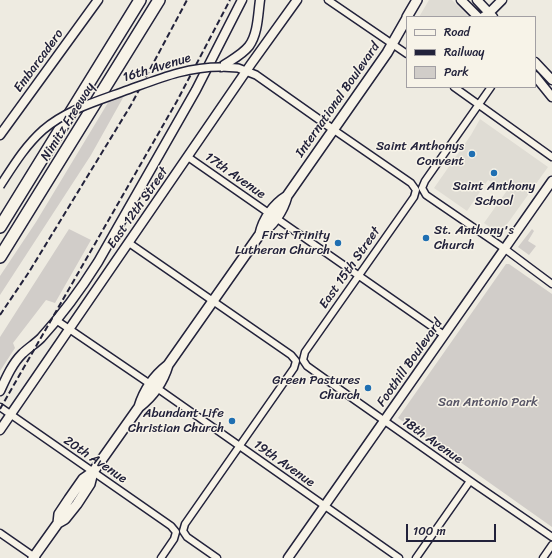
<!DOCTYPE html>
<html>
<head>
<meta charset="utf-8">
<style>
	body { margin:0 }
	#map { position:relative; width:552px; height:558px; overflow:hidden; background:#eeebe1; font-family:Sriracha,sans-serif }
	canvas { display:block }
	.legend { position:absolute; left:406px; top:16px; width:130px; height:72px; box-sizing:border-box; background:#f7f3e8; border:1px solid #a29fa3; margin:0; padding:5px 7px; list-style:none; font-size:12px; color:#22223b }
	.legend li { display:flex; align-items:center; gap:8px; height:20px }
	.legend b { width:20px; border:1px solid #a29fa3 }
	.scale { position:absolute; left:406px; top:524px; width:90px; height:18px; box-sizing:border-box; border:2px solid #22223b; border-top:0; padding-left:5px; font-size:12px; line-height:14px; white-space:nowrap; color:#22223b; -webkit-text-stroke:3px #f7f3e8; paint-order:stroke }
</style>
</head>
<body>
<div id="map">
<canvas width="552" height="558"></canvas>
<ul class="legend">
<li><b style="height:5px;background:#f7f3e8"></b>Road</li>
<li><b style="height:5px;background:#22223b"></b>Railway</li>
<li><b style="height:11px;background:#d1cdc9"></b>Park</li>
</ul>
<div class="scale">100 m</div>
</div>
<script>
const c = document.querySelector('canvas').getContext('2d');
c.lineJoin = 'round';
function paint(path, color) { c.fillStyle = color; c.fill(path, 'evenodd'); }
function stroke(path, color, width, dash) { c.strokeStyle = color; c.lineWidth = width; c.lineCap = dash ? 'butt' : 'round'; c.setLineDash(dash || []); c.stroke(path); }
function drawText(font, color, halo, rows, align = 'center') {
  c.font = font + ' Sriracha,sans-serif'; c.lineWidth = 3; c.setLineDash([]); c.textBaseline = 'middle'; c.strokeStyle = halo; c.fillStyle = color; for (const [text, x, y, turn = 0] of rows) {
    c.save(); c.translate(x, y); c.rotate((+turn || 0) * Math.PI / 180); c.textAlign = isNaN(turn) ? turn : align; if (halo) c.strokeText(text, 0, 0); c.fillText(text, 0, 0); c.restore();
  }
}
const built = new Path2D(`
	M429 0H452L469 17H419Z
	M480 119 548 167 500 234 484 223 506 192 488 180 467 211 434 188 471 135Z`);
const green = new Path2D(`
	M124 96 91 155 0 295V276L36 222 109 101Z
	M69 229 91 240 55 303 46 300 13 343 15 348 0 371V337Z
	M532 229 534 231 528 241 536 246 529 255 518 247Z
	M506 264H509L552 294V527L398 418Z`);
const minor = new Path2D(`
	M328 0 407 54
	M454 87 552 157
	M491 87 425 181 422 188 426 195 505 249 552 284
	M334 130 411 183 416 190 414 197 305 352 303 360 307 366 342 391 476 485 552 537
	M188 157 270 214
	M276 218 444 335
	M129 243 291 355 296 361 294 368 185 524 183 531 187 537 217 558
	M56 320 150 384
	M157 388 399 558
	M0 407 171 526 176 532 174 539 161 558
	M0 533 36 558
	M416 558 470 481
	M543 558 552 545`);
const tertiary = new Path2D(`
	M221 67 238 68 256 75 334 130`);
const secondary = new Path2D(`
	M461 0 478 17
	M477 0 493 17
	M483 17 489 13 502 0
	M535 62 552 80
	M221 67C231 60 242 55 249 46 258 34 258 14 260 0
	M535 76 552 97
	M0 135 98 0
	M0 391C6 378 12 364 22 354 28 348 35 344 41 338 62 315 81 289 98 262L196 90 242 0
	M0 430 251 64 297 0
	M288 558 552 181`);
const primary = new Path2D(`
	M407 17 417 0
	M260 234C263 219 274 204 287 196
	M139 407C144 390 154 376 168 365L260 234C273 226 283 211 287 196L387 53 407 18
	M58 523 59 514 69 499 83 479 93 472 139 407C153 396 163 382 168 365
	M33 558 58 523 65 519 77 504 90 484 93 472`);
const motorway = new Path2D(`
	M0 227 140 0
	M0 257 159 0`);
const rail = new Path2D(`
	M0 315 29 272 131 105 187 0
	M0 409 177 101 230 0`);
const tertiaryBridge = new Path2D(`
	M0 186C13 166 25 146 43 130 65 111 94 102 122 92 156 80 184 67 221 67`);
const markers = [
	[472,154,4,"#1f6fb2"],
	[494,173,4,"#1f6fb2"],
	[426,238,4,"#1f6fb2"],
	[338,243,4,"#1f6fb2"],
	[368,388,4,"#1f6fb2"],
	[232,421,4,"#1f6fb2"]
];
const streetNames = [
	["Embarcadero",39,61,-54],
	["16th Avenue",157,68,-17],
	["International Boulevard",338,100,-55],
	["Nimitz Freeway",68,122,-58],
	["17th Avenue",235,176,35],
	["East 12th Street",138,208,-55],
	["East 15th Street",350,268,-55],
	["Foothill Boulevard",410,363,-55],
	["18th Avenue",432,441,35],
	["20th Avenue",95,460,34],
	["19th Avenue",284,464,35]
];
const poiNames = [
	["Saint Anthonys",464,147],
	["Convent",464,162],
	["Saint Anthony",494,187,"center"],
	["School",494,202,"center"],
	["St. Anthony's",434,231,"left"],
	["Church",434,246,"left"],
	["First Trinity",330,236],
	["Lutheran Church",330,251],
	["Green Pastures",360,381],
	["Church",360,396],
	["Abundant Life",224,414],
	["Christian Church",224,429]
];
const parkNames = [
	["San Antonio Park",488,403]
];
paint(built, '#dfdcd4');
paint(green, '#d1cdc9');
stroke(minor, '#22223b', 9);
stroke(tertiary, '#22223b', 10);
stroke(secondary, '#22223b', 11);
stroke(primary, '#22223b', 12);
stroke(motorway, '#22223b', 14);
stroke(minor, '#f7f3e8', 6);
stroke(tertiary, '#f7f3e8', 7);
stroke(secondary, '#f7f3e8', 8);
stroke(primary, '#f7f3e8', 9);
stroke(motorway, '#f7f3e8', 11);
stroke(rail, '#22223b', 2, [6, 3]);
stroke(tertiaryBridge, '#22223b', 10, []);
stroke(tertiaryBridge, '#f7f3e8', 7);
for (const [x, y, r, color] of markers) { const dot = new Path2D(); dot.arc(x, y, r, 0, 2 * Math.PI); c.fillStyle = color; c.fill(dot); stroke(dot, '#f7f3e8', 1.5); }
drawText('13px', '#22223b', '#f7f3e8', streetNames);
drawText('13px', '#22223b', '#f7f3e8', poiNames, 'right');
drawText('13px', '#575566', '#f7f3e8', parkNames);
</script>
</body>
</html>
